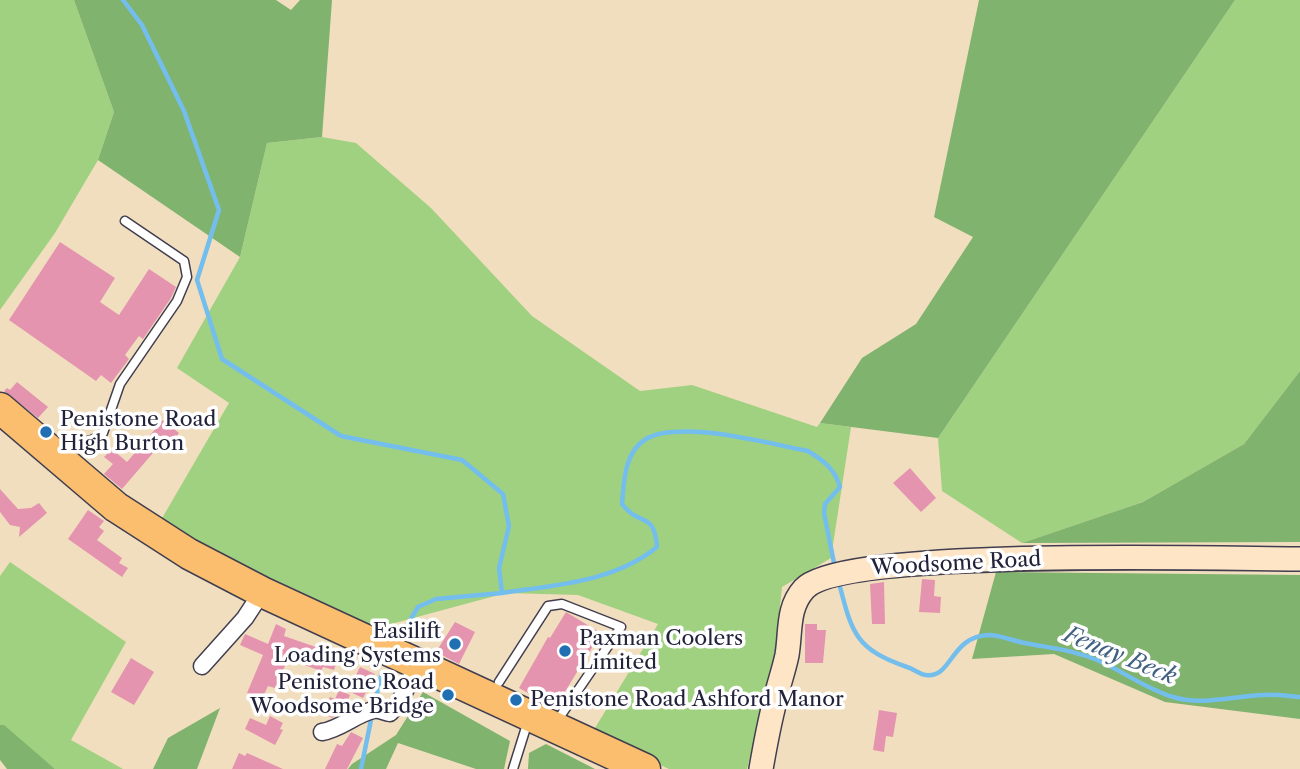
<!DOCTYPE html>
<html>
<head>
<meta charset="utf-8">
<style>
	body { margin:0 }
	canvas { display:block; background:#f1debf }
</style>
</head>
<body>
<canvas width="1300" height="769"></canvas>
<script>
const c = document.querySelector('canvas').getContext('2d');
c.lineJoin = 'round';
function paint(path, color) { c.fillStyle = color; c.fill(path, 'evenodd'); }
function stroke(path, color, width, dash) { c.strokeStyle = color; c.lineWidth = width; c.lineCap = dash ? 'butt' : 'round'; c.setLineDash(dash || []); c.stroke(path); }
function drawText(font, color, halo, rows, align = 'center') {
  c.font = font + ' "Libre Caslon Text",serif'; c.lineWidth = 7; c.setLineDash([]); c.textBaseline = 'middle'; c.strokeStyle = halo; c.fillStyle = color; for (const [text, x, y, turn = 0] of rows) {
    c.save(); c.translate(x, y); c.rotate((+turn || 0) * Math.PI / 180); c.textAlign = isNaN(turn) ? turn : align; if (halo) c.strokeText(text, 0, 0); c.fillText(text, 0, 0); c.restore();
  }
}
const green = new Path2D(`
	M0 0H74L114 112 98 160 55 233 0 310Z
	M1235 0H1300V371L1244 444 1143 502 1022 543 942 491 938 438Z
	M322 137 356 143 431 208 532 316 640 391 692 385 817 427 820 423 851 427 831 558 782 587 775 653 747 769H669L592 733 658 624 578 595 506 593 369 630 194 543 161 520 229 403 177 368 240 257 267 143Z
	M10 562 126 642 71 740 123 769H55L0 725V576Z`);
const forest = new Path2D(`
	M74 0H276L291 10 300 0H332L322 137 267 143 240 257 98 160 114 112Z
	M979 0H1235L938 438 820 423 862 358 916 324 973 237 934 217Z
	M1300 371V542L1022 543 1143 502 1244 444Z
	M996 572 1300 575V719L1165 702 1054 654 972 659Z
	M423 692 510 741 504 769H476L398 743 386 769H348L352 764 396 735Z
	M220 708 197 769H153L168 738Z
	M0 725H4L55 769H7L0 760Z
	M546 744 595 769H528L529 753Z`);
const stream = new Path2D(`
	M123 0 142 25 184 111 219 210 197 280 222 359 341 436 462 460 503 494 509 526 499 568 502 593C556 585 614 582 657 547 654 510 640 528 622 504 624 482 624 452 646 439 680 419 770 444 808 451 824 461 835 469 840 487L825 504 824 513 835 568
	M839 583C852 633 855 649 907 667 914 669 920 675 926 675 952 679 950 636 989 635 1000 635 1013 641 1025 643 1050 648 1073 650 1097 660 1123 671 1146 689 1173 697 1201 706 1234 696 1263 695 1275 694 1288 696 1300 697
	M397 642 418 607 436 599 502 593
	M374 707 382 672
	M361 769 372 715`);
const building = new Path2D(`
	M60 242 115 278 100 302 119 315 149 269 176 287 171 298 143 339 139 336 125 355 129 359 111 383 101 375 96 381 9 320Z
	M17 382 48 407 38 418 4 391 7 388 10 390Z
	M163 420 179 433 171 444 165 439 122 489 104 474 113 464 104 457 112 449 127 462Z
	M910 468 936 498 921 512 893 483Z
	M0 489 18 509 31 508 39 503 47 513 19 537 20 527 10 525 0 512Z
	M88 510 104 521 99 527 104 531 97 540 122 558 119 563 128 568 122 577 68 539Z
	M922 579 935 580 934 596 941 597 940 613 919 612Z
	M884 582 885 624H872L870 584Z
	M566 612 601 633 555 708 519 688 548 637 550 638Z
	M455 622 475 632 459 664 436 652Z
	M276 624 286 629 284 636 339 655 334 670 323 667 321 671 288 659 275 688 268 686 262 699 247 693 263 655 240 645 245 634 268 644Z
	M805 624H817V630H826L823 663H805Z
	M131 658 154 672 134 705 111 692Z
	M360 667 375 674 363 698 348 691Z
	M339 690 350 695 342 713 332 718 323 713 330 697 335 699Z
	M879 710 897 713 893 737 886 736 884 752 873 750Z
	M270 716 283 723 280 729 283 730 275 745 245 729 250 718 266 725Z
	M351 732 363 738 347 769H325L337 744 342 746Z
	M239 753 245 756 247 753 283 769H232Z`);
const lane = new Path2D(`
	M59 449C72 439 90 446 103 433L120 384 177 301 187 277 184 261 125 221
	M499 682 548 606 562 604 621 627 557 721
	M513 769 528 721`);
const street = new Path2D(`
	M202 666 245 618 262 592
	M322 732C341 729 357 713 374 710 379 709 384 712 390 713L399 703 418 664`);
const secondary = new Path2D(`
	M761 769C765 746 769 724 775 701 778 686 784 670 787 655 791 631 787 608 804 589 841 547 1226 559 1300 559`);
const highway = new Path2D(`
	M0 408 116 507 189 554 262 592 645 769`);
const markers = [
	[46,432,7,"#1f6fb2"],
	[455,644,7,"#1f6fb2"],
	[565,651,7,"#1f6fb2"],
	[448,695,7,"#1f6fb2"],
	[516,700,7,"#1f6fb2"]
];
const poiNames = [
	["Penistone Road",60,420],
	["High Burton",60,444],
	["Easilift",441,632,"right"],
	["Loading Systems",441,656,"right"],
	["Paxman Coolers",579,639],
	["Limited",579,663],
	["Penistone Road",434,683,"right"],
	["Woodsome Bridge",434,707,"right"],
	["Penistone Road Ashford Manor",530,700]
];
const streetNames = [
	["Woodsome Road",956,564,-3]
];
const waterNames = [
	["Fenay Beck",1120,656,22]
];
paint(green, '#a0d180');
paint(forest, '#80b36e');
stroke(stream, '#73beed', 4.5);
paint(building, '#e494ae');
stroke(lane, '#413e4f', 11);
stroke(street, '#413e4f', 19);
stroke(secondary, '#413e4f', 26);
stroke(highway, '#413e4f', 33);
stroke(lane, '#fff', 8);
stroke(street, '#fff', 16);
stroke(secondary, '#fde5c5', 23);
stroke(highway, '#fabe6e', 30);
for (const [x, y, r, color] of markers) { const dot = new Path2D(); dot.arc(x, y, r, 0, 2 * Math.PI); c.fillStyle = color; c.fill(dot); stroke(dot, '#fff', 2.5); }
drawText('21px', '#22223b', '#fff', poiNames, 'left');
drawText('21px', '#22223b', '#fff', streetNames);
drawText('italic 23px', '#426082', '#fff', waterNames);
</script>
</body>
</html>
